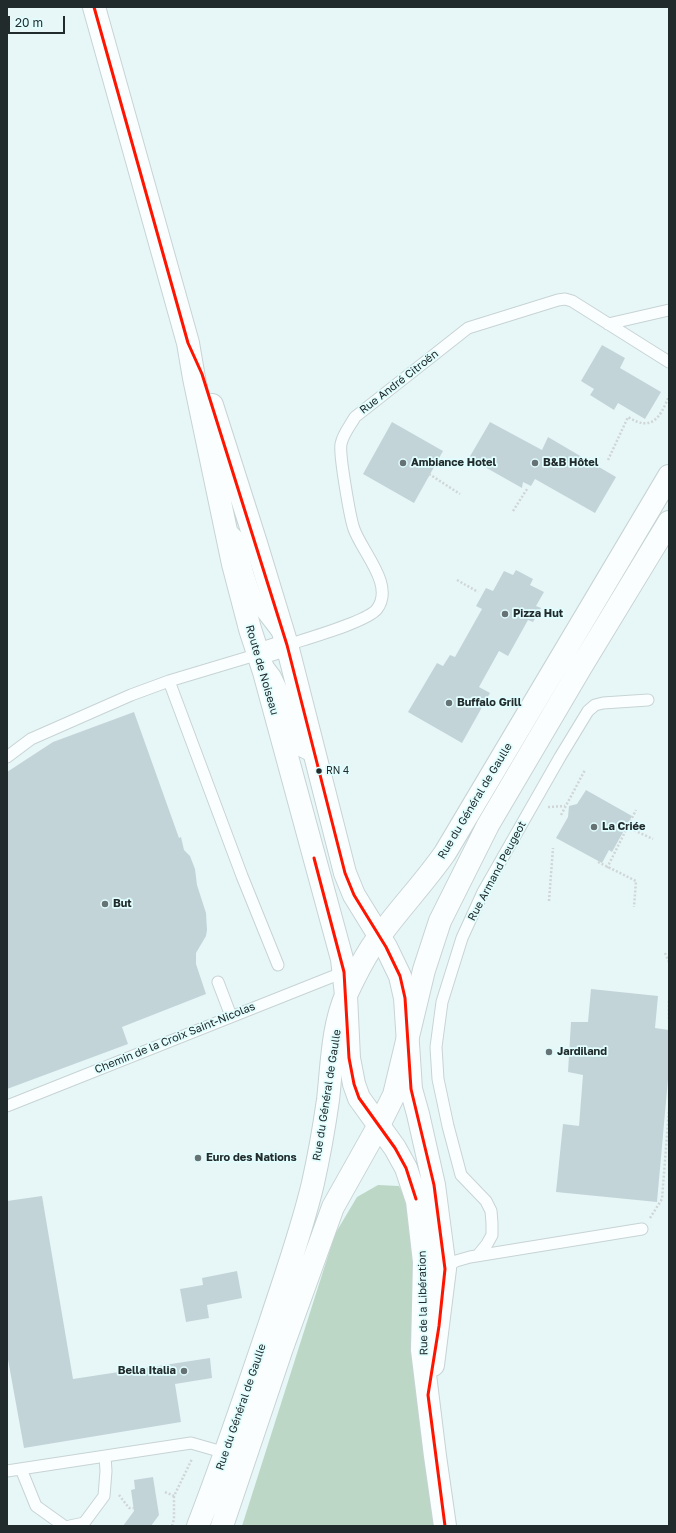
<!DOCTYPE html>
<html>
<head>
<meta charset="utf-8">
<style>
	body { margin:0 }
	#map { position:relative; width:676px; height:1533px; overflow:hidden; background:#e7f7f8; font-family:"Golos Text",sans-serif }
	canvas { display:block }
	.frame { position:absolute; inset:0; border:8px solid #212b2c; pointer-events:none }
	.scale { position:absolute; left:8px; top:16px; width:57px; height:18px; box-sizing:border-box; border:2px solid #212b2c; border-top:0; padding-left:5px; font-size:12px; line-height:14px; white-space:nowrap; color:#212b2c; -webkit-text-stroke:3px #e1fdfe; paint-order:stroke }
</style>
</head>
<body>
<div id="map">
<canvas width="676" height="1533"></canvas>
<div class="frame"></div>
<div class="scale">20 m</div>
</div>
<script>
const c = document.querySelector('canvas').getContext('2d');
c.lineJoin = 'round';
function paint(path, color) { c.fillStyle = color; c.fill(path, 'evenodd'); }
function stroke(path, color, width, dash) { c.strokeStyle = color; c.lineWidth = width; c.lineCap = dash ? 'butt' : 'round'; c.setLineDash(dash || []); c.stroke(path); }
function drawText(font, color, halo, rows, align = 'center') {
  c.font = font + ' "Golos Text",sans-serif'; c.lineWidth = 3.5; c.setLineDash([]); c.textBaseline = 'middle'; c.strokeStyle = halo; c.fillStyle = color; for (const [text, x, y, turn = 0] of rows) {
    c.save(); c.translate(x, y); c.rotate((+turn || 0) * Math.PI / 180); c.textAlign = isNaN(turn) ? turn : align; if (halo) c.strokeText(text, 0, 0); c.fillText(text, 0, 0); c.restore();
  }
}
const forest = new Path2D(`
	M378 1185 399 1186 411 1210 437 1526H242L335 1234 357 1197Z`);
const building = new Path2D(`
	M602 345 625 358 620 368 661 392 645 419 618 403 614 410 590 395 594 389 581 381Z
	M392 422 443 451 414 503 363 474Z
	M490 422 542 450 548 437 616 477 595 513 535 479 531 486 523 482 522 488 469 458Z
	M516 570 533 579 530 585 544 592 536 606 541 608 533 622 528 620 508 656 499 651 479 687 490 693 462 743 408 712 437 663 443 666 450 655 455 657 482 609 476 606 486 588 493 591 504 571 513 575Z
	M134 712 179 838 181 837 184 850 190 856 195 869 197 885 206 913 207 930 206 936 196 953V964L206 994 122 1027 128 1044 7 1089V772L53 742Z
	M586 790 632 816 612 852 609 850 602 863 556 838 568 817 569 806 577 804Z
	M591 989 658 996 655 1028 669 1030V1068L657 1202 556 1192 563 1124 579 1126 583 1075 568 1072 571 1022H588Z
	M42 1196 73 1379 210 1358 212 1378 175 1384 181 1422 24 1448 7 1354V1201Z
	M237 1271 242 1298 207 1305 209 1318 186 1322 180 1289 203 1285 202 1278Z
	M153 1477 159 1515 151 1526H123L134 1511 131 1490 135 1489 134 1480Z`);
const path = new Path2D(`
	M608 460 628 417C652 432 660 418 669 396
	M429 474 460 494
	M513 511 527 489
	M457 580 478 592
	M548 807 565 806
	M561 815 585 770
	M627 827 653 839
	M598 862 636 881 634 907
	M607 868 636 810
	M549 901 553 848
	M665 953 669 962
	M669 1001V1021
	M650 1218 662 1199 669 1109
	M165 1492 174 1496 192 1459
	M119 1495 129 1508H134
	M172 1526 174 1519V1496`);
const service = new Path2D(`
	M608 324 669 310
	M228 527 239 538 248 574 260 610 287 645C305 639 367 622 377 609 395 585 362 552 354 529 350 518 339 454 341 444 343 434 350 426 355 417L468 328 558 300 565 299 572 301 669 362
	M169 681 242 876 278 965
	M7 757 31 739 131 695 169 681 259 654 275 675 286 698 299 750 315 758
	M218 982 231 1016
	M7 1106 344 972
	M478 1255 487 1244 492 1235V1223L491 1211 486 1201 461 1175 448 1126 438 1079 436 1047 442 1002 462 938 483 892 560 757 588 711 595 705 603 703 648 700
	M443 1270 456 1261 470 1257 642 1229
	M21 1469 36 1506 64 1526
	M7 1471 191 1443 226 1453
	M70 1526 84 1523 104 1496 106 1471 105 1456`);
const minor = new Path2D(`
	M259 654 287 645`);
const secondary = new Path2D(`
	M94 7 188 343 194 378 233 564 250 629 264 672 342 959 346 995 349 1058 354 1084 359 1098 395 1148 406 1168 417 1201 424 1262 422 1350 435 1456 445 1526
	M212 405 256 543 287 645 345 873 354 895 386 947 400 976 405 998 411 1089 418 1114 434 1185 445 1269 433 1365`);
const primary = new Path2D(`
	M198 1526C224 1459 247 1391 270 1323 285 1277 302 1230 313 1183 319 1156 324 1128 328 1100 332 1065 332 1026 347 993 354 978 362 962 371 948 394 914 422 886 445 853L669 476
	M222 1526 282 1348 333 1207 379 1125 394 1095 424 970 440 921 488 825 581 667 669 522`);
const bus1 = new Path2D(`
	M94 7 188 343 202 374 287 645 345 873 354 895 386 947 400 976 405 998 411 1089 434 1185 445 1269 439 1326 428 1395 445 1526
	M314 858 344 972 349 1058 354 1084 359 1098 395 1148 406 1168 416 1199`);
const markers = [
	[403,463,4,"#667273"],
	[535,463,4,"#667273"],
	[505,614,4,"#667273"],
	[449,703,4,"#667273"],
	[319,771,3.5,"#212b2c"],
	[594,827,4,"#667273"],
	[105,904,4,"#667273"],
	[549,1052,4,"#667273"],
	[198,1158,4,"#667273"],
	[184,1371,4,"#667273"]
];
const busNames = [
	["RN 4",326,771]
];
const streetNames = [
	["Rue André Citroën",399,382,-38],
	["Route de Noiseau",262,670,74],
	["Rue du Général de Gaulle",475,801,-59],
	["Rue Armand Peugeot",497,871,-62],
	["Chemin de la Croix Saint-Nicolas",175,1038,-22],
	["Rue du Général de Gaulle",327,1095,-81],
	["Rue de la Libération",423,1303,-91],
	["Rue du Général de Gaulle",241,1407,-71]
];
const poiNames = [
	["Ambiance Hotel",411,463],
	["B&B Hôtel",543,463],
	["Pizza Hut",513,614],
	["Buffalo Grill",457,703],
	["La Criée",602,827],
	["But",113,904],
	["Jardiland",557,1052],
	["Euro des Nations",206,1158],
	["Bella Italia",176,1371,"right"]
];
paint(forest, '#bcd7c5');
paint(building, '#c3d4d9');
stroke(service, '#c7d3d4', 13);
stroke(minor, '#c7d3d4', 23);
stroke(secondary, '#c7d3d4', 24);
stroke(primary, '#c7d3d4', 24);
stroke(path, '#d0d5d6', 2.5, [2, 2]);
stroke(service, '#fbfefe', 11);
stroke(minor, '#fbfefe', 21);
stroke(secondary, '#fbfefe', 22);
stroke(primary, '#fbfefe', 22);
stroke(bus1, '#ff1400', 3);
for (const [x, y, r, color] of markers) { const dot = new Path2D(); dot.arc(x, y, r, 0, 2 * Math.PI); c.fillStyle = color; c.fill(dot); stroke(dot, '#e1fdfe', 1.5); }
drawText('10px', '#212b2c', '#e1fdfe', busNames, 'left');
drawText('11px', '#212b2c', '#e1fdfe', streetNames);
drawText('bold 11px', '#212b2c', '#e1fdfe', poiNames, 'left');
</script>
</body>
</html>
